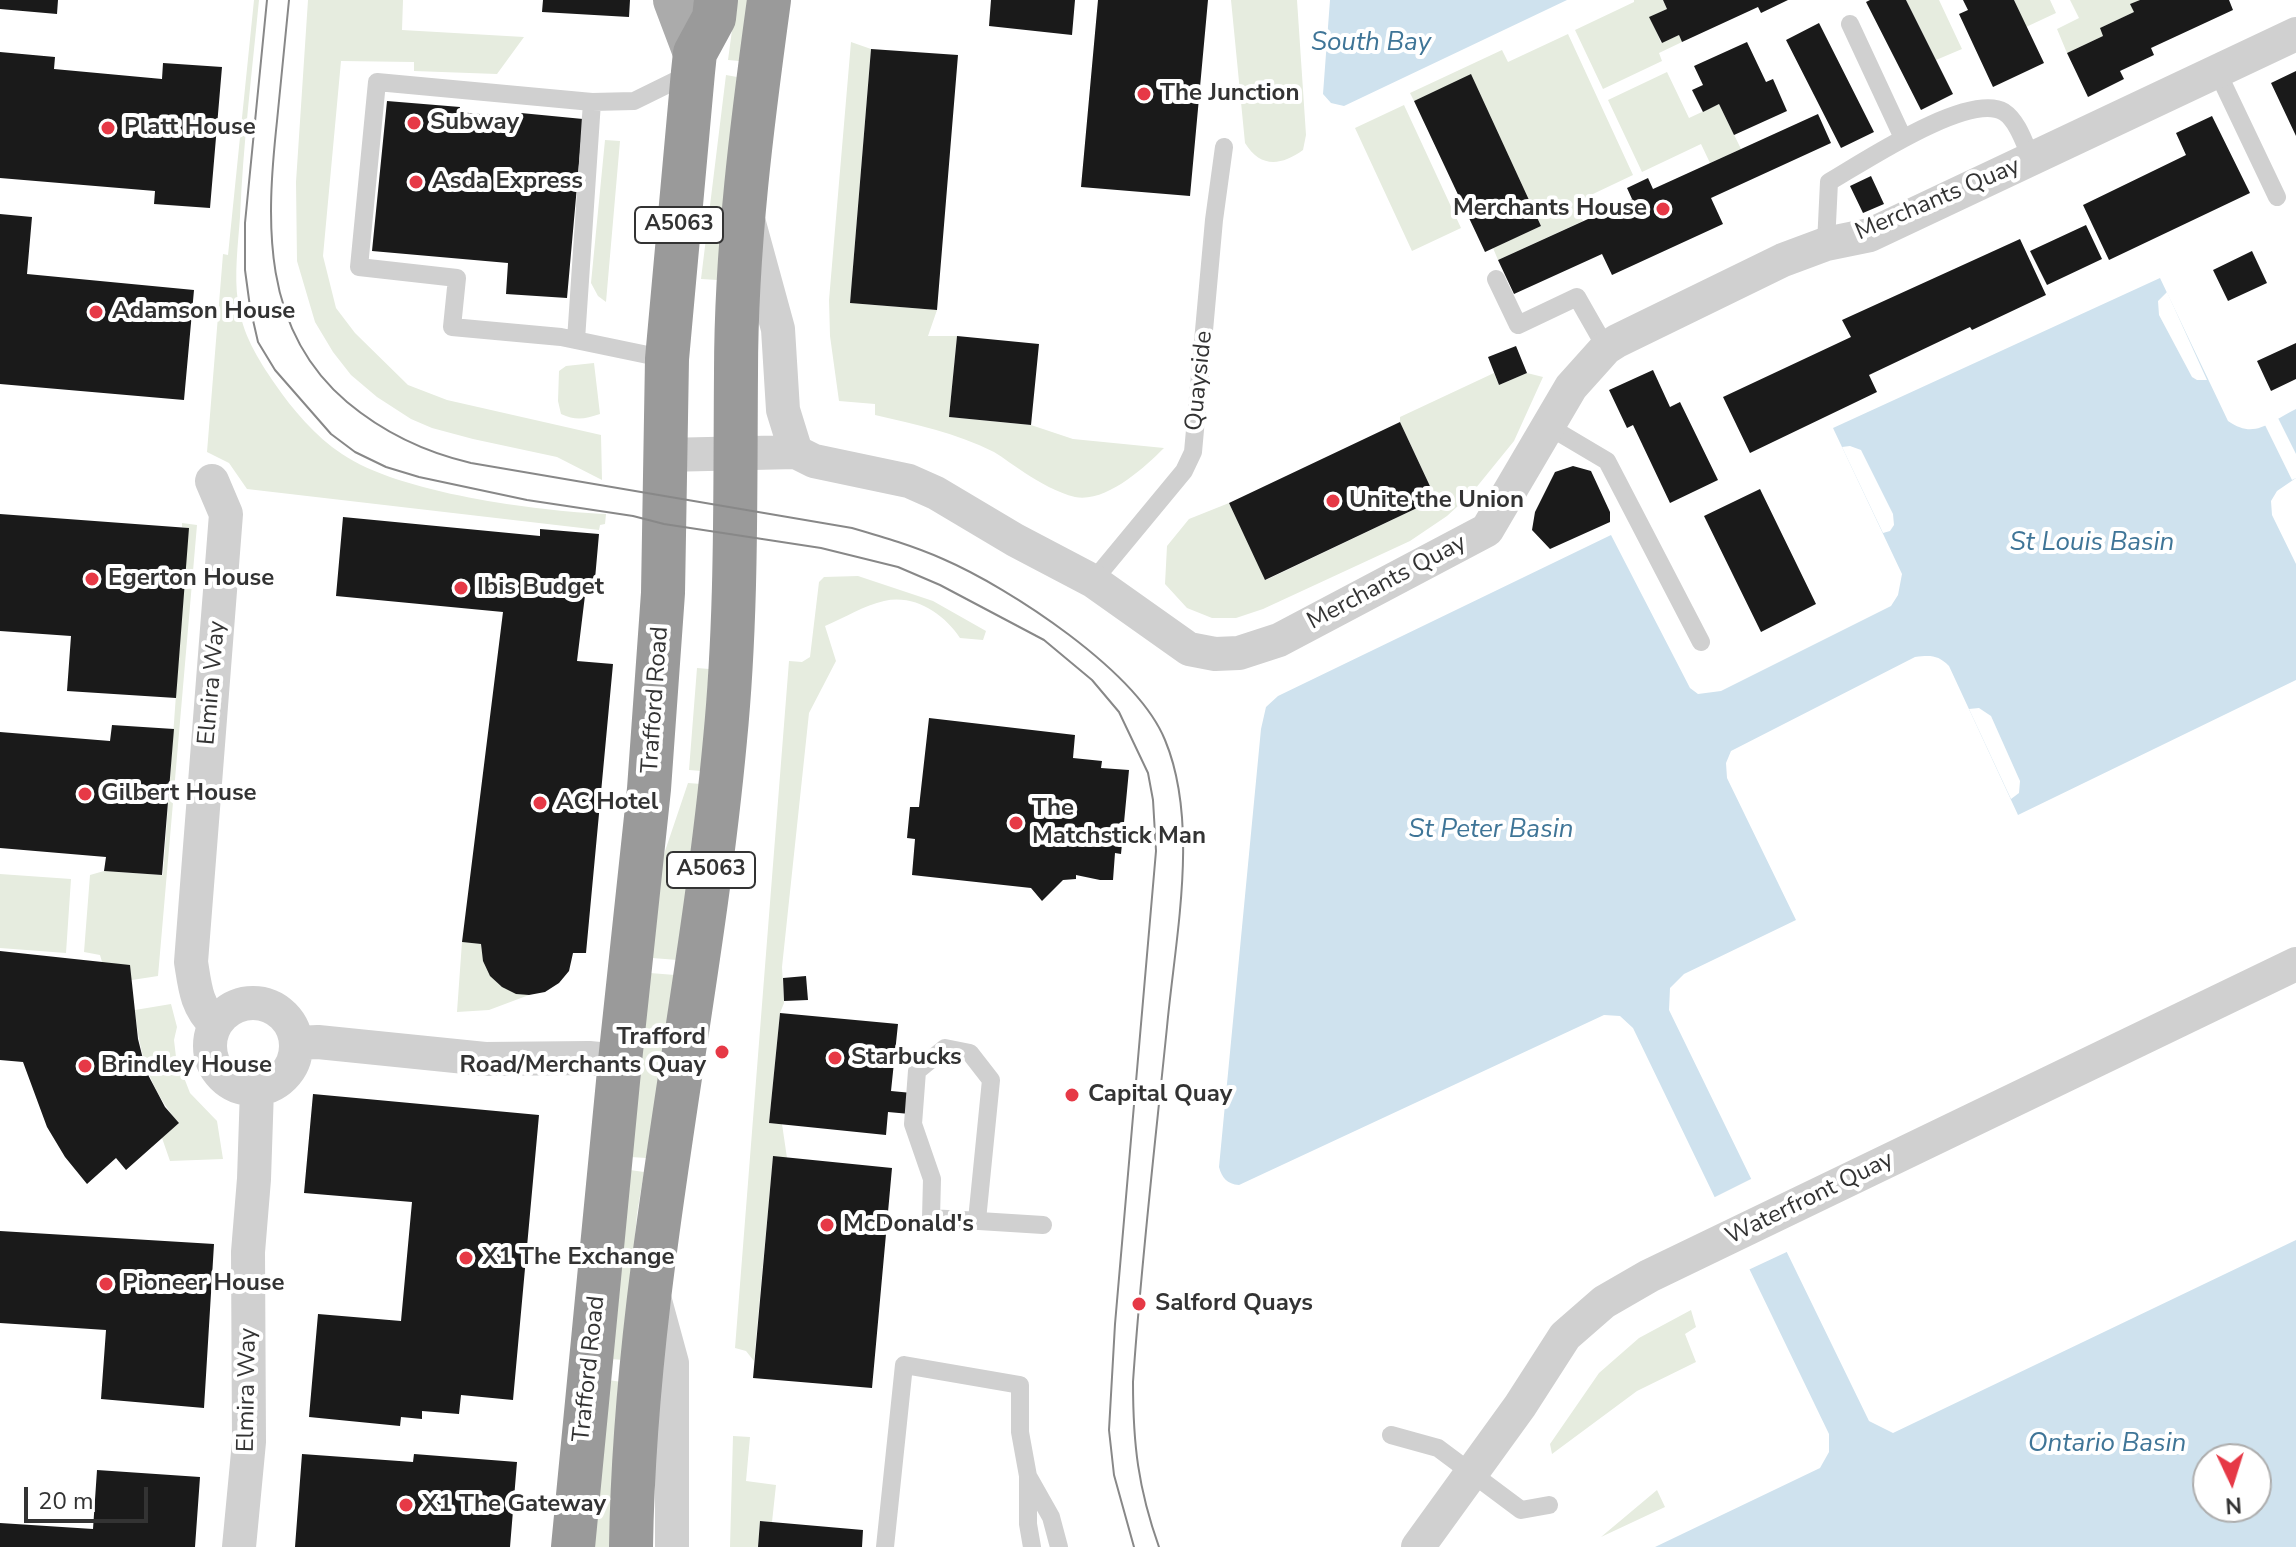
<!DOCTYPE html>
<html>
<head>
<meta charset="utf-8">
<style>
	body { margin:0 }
	#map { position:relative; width:2296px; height:1547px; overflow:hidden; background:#fff; font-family:"Nunito Sans",sans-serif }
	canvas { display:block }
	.north { position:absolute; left:2192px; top:1443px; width:80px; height:80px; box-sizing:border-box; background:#fff; border:2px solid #adadad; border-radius:50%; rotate:176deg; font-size:22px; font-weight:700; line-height:32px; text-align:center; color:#333 }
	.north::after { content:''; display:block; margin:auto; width:28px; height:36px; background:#e63946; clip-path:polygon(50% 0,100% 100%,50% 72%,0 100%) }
	.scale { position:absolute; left:24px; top:1487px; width:124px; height:36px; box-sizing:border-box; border:4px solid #333; border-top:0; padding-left:10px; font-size:24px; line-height:28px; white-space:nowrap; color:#333; -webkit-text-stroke:6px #fff; paint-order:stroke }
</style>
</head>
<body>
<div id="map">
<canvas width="2296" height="1547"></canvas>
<div class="north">N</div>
<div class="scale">20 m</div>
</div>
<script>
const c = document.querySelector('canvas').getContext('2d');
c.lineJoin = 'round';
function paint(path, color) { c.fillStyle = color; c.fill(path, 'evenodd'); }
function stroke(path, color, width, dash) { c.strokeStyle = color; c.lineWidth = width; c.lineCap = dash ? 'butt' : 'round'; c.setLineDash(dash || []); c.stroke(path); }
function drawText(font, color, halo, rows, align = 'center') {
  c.font = font + ' "Nunito Sans",sans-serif'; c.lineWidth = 8; c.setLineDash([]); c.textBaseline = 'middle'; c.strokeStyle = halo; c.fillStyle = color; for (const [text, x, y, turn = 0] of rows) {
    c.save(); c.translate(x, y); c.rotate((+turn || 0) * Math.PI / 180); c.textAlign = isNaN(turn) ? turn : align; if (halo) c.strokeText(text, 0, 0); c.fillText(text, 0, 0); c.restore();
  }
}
const green = new Path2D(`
	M254 0H259C252 72 243 145 240 217 238 245 234 275 238 302 242 334 258 359 275 384 293 410 315 436 342 454 399 493 536 511 606 514L605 524 600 525 599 530 247 489 229 463 207 452 223 254 228 255Z
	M308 0H403L402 30 524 37 497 74 414 71V62L341 61 323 256 336 308 355 333 408 385 447 400 601 435 602 480 557 457 473 439 432 428 411 419 377 397 351 375 333 352 315 322 297 261 296 182Z
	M736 0H750L739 61 728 60Z
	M1231 0H1297L1306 135 1303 150C1281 166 1260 168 1245 143Z
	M1634 0H1663L1667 9 1650 17 1661 43 1679 35 1682 42 1659 53 1662 61 1603 89 1575 30 1634 2Z
	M1906 0H1939L1962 49 1936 60Z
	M2014 0H2050L2056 13 2026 27Z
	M2070 0H2140L2131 4 2134 12 2100 28 2103 36 2067 53 2057 29 2079 18Z
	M1568 34 1633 175 1574 203 1583 221 1498 260 1493 248 1541 226 1471 75 1414 101 1410 93 1502 50 1508 62Z
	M851 42 871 49 850 303 937 310 928 336H957L949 417 1031 425 1073 439 1164 448C1144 468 1106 503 1075 497 1058 493 1039 482 1025 473 1014 466 1004 458 994 452 956 433 915 424 875 415V404L839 401 830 336 829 300Z
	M1667 72 1689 118 1719 104 1741 149 1710 163 1701 144 1642 172 1608 100Z
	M726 75 737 77 718 280 701 279Z
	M1404 105 1461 228 1412 251 1355 128Z
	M605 140 620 141 606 302 598 296 591 283Z
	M594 363 600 414C585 419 576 421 561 414L558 401 559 371 566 366Z
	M1494 373 1499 385 1527 373 1543 377 1514 441 1471 494 1447 516 1410 541 1263 609 1236 618H1212L1187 608 1165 584 1167 546 1189 519 1229 503 1266 580 1436 499 1400 422V417Z
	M182 523 197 525 158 976 132 980 102 962 100 955 84 952 90 875 104 871 163 875 188 528 182 527Z
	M858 576 933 601 986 631 983 640 960 638C944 614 915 594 884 601 865 605 844 618 825 626L836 661 809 713 782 967 784 1003 780 1013 769 1123 782 1124 787 1158 773 1157 754 1361 746 1351 735 1348 789 661 802 662 810 657 819 582 824 577Z
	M697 668 709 669 702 771 689 770Z
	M688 783 701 784 678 960 652 958 662 860Z
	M0 874 71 879 66 953 0 948Z
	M462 942 481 944C484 974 498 992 529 995L489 1010 457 1012Z
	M650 973 675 975 646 1158 631 1157Z
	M171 1004 177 1027 174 1040 176 1057 190 1093 217 1121 223 1159 170 1161 162 1138 179 1123C150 1090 139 1053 135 1010Z
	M630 1170 644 1172 637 1214 624 1360 610 1359Z
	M1691 1310 1696 1327 1685 1334 1696 1362 1637 1391 1552 1454 1550 1444 1599 1373 1639 1338Z
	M608 1380 622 1382 611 1547H593Z
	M733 1436 750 1437 746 1481 776 1485 772 1522 760 1521 758 1547H730Z
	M1657 1490 1665 1507 1601 1537Z`);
const water = new Path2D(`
	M1330 0H1567L1344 106 1331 103 1323 94Z
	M2160 278 2228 421C2255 440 2269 422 2296 409V478L2277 491 2271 501 2272 515 2296 564V680L2018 815 1949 666C1938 655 1931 655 1915 657L1731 751 1726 763 1727 778 1796 920 1684 974 1670 988 1669 1010 1869 1421 1893 1433 2296 1240V1547H1655L1820 1468 1829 1452V1434L1633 1028 1620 1016 1604 1015 1239 1185C1227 1184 1222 1178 1219 1167L1261 729 1266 707 1278 696 1611 535 1690 688 1698 694 1721 691 1891 606 1898 595 1902 574 1833 428ZM2208 1459H2256V1507H2208Z`);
const pier = new Path2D(`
	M2167 292 2207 380H2197L2192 377 2159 315 2158 301Z
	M2278 418 2296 454V478L2292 480 2265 425Z
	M1850 446 1861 450 1893 514 1894 525 1890 531 1883 533 1842 447Z
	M1979 708 1991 716 2020 781 2019 793 2011 799 1969 709Z
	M1755 1177 1791 1250 1746 1271 1711 1199Z`);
const building = new Path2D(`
	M0 0H58L57 14 0 9Z
	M543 0H630L629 17 542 12Z
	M991 0H1075L1072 35 989 26Z
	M1098 0H1208L1190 196 1081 187Z
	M1663 0H1788L1761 13 1758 7 1682 42 1679 35 1662 43 1649 17 1667 9Z
	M1870 0H1906L1953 94 1921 110 1866 2Z
	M1963 0H2014L2044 63 1993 87 1959 14 1968 10Z
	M2140 0H2229L2233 10 2151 48 2154 55 2120 71 2124 79 2088 97 2067 53 2103 36 2100 28 2134 12 2130 4Z
	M1819 23 1874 132 1841 148 1786 40Z
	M1747 42 1766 82 1773 79 1787 111 1734 135 1719 104 1703 112 1692 90 1703 85 1694 66Z
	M871 49 958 55 937 310 850 303Z
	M0 52 55 57 54 69 162 79 163 63 222 67 210 208 154 204 155 191 0 178Z
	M2296 71V136L2271 83Z
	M1471 74 1541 226 1485 252 1414 101Z
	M387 101 460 107 459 112 521 118V113L583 119 567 298 506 294 508 263 372 251Z
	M1818 114 1831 143 1711 198 1723 224 1612 275 1602 254 1514 294 1498 260 1632 199 1627 188 1648 178 1653 189Z
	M2212 116 2250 193 2109 260 2083 205 2186 155 2176 133Z
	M1871 176 1884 204 1863 213 1850 186Z
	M0 214 32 217 27 274 194 290 184 400 0 384Z
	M2086 225 2102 259 2047 285 2030 251Z
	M2020 239 2046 295 1972 330 1970 327 1869 375 1877 392 1750 453 1723 397 1851 337 1842 320Z
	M2252 251 2267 283 2228 301 2213 270Z
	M957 336 1039 344 1031 425 949 417Z
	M2296 343V379L2271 391 2257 361Z
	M1516 346 1527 373 1499 385 1488 357Z
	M1653 370 1670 407 1680 402 1718 480 1670 503 1633 425 1627 428 1609 390Z
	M1400 422 1436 499 1265 580 1229 503Z
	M1573 466 1591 471 1610 512V522L1550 549 1532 530 1535 512 1555 472Z
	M1760 489 1816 604 1761 632 1704 516Z
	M0 514 189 528 176 698 67 691 71 636 0 631Z
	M343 517 540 536V529L599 534 595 579H587L577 661 613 664 586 953H573L569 971 559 983 545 992 529 995 516 994 502 987 490 976 483 961 481 944 462 942 503 612 336 596Z
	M929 718 1075 735 1073 758 1102 761 1101 768 1129 770 1121 854 1115 853 1113 880H1100L1076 875V879L1063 880 1042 901 1031 888 912 875 915 839 907 838 910 807H919Z
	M112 725 174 729 162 875 104 871 106 857 0 848V732L110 741Z
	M0 951 130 965 138 1039 146 1071 165 1107 179 1123 126 1170 116 1158 87 1184 65 1157 47 1127 23 1062 0 1060Z
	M806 976 808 1000 784 1001 783 978Z
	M780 1013 898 1024 891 1091 912 1093 910 1114 888 1112 886 1135 769 1123Z
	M313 1094 539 1115 513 1400 461 1395 459 1414 422 1411V1419L401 1417 400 1426 309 1417 318 1314 401 1321 412 1202 304 1193Z
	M773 1156 892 1168 872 1388 753 1378Z
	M0 1231 214 1244 204 1408 101 1399 106 1330 0 1323Z
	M302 1454 413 1462 414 1454 517 1462 510 1547H295Z
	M97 1470 200 1477 195 1547H0V1523L93 1529Z
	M760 1521 863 1530 862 1547H758Z`);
const lane = new Path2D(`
	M1850 24 1903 138
	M2217 71 2277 197
	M1826 244 1829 182C1862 163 1969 91 2004 112 2018 121 2025 145 2032 160
	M1496 279 1518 325 1577 297 1606 348
	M576 340 592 102
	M667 359 561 337 452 327 457 278 359 267 377 82 592 102 634 101 691 73
	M1548 426 1607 461 1701 642
	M1093 581 1184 471 1193 452 1214 220 1224 147
	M977 1220 991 1080 970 1053 945 1048 917 1071 913 1124 932 1179 931 1218 1043 1225
	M1391 1435 1438 1448 1521 1510 1549 1505
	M1029 1478 1051 1517 1059 1547
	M885 1547 904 1365 1020 1385V1432L1028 1476V1524L1032 1547`);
const street = new Path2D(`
	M749 223 778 329 783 410 796 452
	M664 455 796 452 814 461 909 481 936 493 1015 540 1093 581 1189 649 1215 654 1239 653 1279 640 1487 530 1571 387 1606 348 1617 341 1783 260 1826 244 1870 235 2296 34
	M212 481 226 514 191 962C195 987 196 1006 215 1024
	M210 1046a43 43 0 1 1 86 0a43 43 0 1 1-86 0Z
	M297 1043 318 1042 485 1059 589 1058 620 1061
	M654 1297 672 1363V1547
	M239 1547 249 1442 248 1252 254 1179 257 1089
	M1418 1547 1520 1406 1565 1336 1604 1302 1649 1276 2296 964`);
const primary = new Path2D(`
	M675 0 695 53`);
const highway = new Path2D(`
	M573 1547 620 1061 649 789 663 593 667 359 693 72 695 53 714 18 716 0
	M631 1547C635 1275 700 1010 725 740 737 618 735 496 736 373 736 248 752 124 769 0`);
const tram = new Path2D(`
	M267 0 245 223V270L250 307 258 342 275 370 331 434 355 452 386 467 419 477 527 500 633 516 664 524 821 548 898 567 940 585 1044 640 1092 680 1119 712 1148 773 1153 800 1156 851 1115 1324 1109 1430 1114 1475 1134 1547
	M289 0C285 40 281 81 277 121 266 223 261 329 347 402 384 433 424 452 471 463L852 528C883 537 914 546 943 559 1010 588 1137 671 1165 740 1200 824 1175 939 1167 1027 1155 1145 1141 1263 1133 1382 1133 1444 1138 1488 1159 1547`);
const markers = [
	[1144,94,8,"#e63946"],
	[414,123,8,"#e63946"],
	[108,128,8,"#e63946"],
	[416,182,8,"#e63946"],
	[1663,209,8,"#e63946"],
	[96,312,8,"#e63946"],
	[1333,501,8,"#e63946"],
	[92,579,8,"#e63946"],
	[461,588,8,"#e63946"],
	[85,794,8,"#e63946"],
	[540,803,8,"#e63946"],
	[1016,823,8,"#e63946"],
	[722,1052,8,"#e63946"],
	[835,1058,8,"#e63946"],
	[85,1066,8,"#e63946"],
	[1072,1095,8,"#e63946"],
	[827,1225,8,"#e63946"],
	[466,1258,8,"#e63946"],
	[106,1284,8,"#e63946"],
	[1139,1304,8,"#e63946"],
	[406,1505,8,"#e63946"]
];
const shields = [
	[679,225,88],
	[711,870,88]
];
const shieldNames = [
	["A5063",679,225],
	["A5063",711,870]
];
const poiNames = [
	["The Junction",1160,94],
	["Subway",430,123],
	["Platt House",124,128],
	["Asda Express",432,182],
	["Merchants House",1647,209,"right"],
	["Adamson House",112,312],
	["Unite the Union",1349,501],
	["Egerton House",108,579],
	["Ibis Budget",477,588],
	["Gilbert House",101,794],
	["AC Hotel",556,803],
	["The",1032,809],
	["Matchstick Man",1032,837],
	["Trafford",706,1038,"right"],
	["Road/Merchants Quay",706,1066,"right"],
	["Starbucks",851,1058],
	["Brindley House",101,1066],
	["Capital Quay",1088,1095],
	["McDonald's",843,1225],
	["X1 The Exchange",482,1258],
	["Pioneer House",122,1284],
	["Salford Quays",1155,1304],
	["X1 The Gateway",422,1505]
];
const streetNames = [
	["Merchants Quay",1938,200,-23],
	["Quayside",1200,381,-84],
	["Merchants Quay",1387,583,-28],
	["Elmira Way",213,683,-85],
	["Trafford Road",656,700,-86],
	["Waterfront Quay",1810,1199,-26],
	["Trafford Road",590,1369,-84],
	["Elmira Way",248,1390,-89]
];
const waterNames = [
	["South Bay",1371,44],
	["St Louis Basin",2092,544],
	["St Peter Basin",1491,831],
	["Ontario Basin",2107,1445]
];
paint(green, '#e6ecdf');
paint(water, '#cfe2ee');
paint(pier, '#fff');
paint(building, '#1a1a1a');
stroke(lane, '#d0d0d0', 18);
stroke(street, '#d0d0d0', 34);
stroke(primary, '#ababab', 44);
stroke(highway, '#9a9a9a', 44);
stroke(tram, '#888', 2);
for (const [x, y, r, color] of markers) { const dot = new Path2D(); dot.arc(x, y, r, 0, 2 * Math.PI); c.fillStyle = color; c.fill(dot); stroke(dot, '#fff', 3); }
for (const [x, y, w] of shields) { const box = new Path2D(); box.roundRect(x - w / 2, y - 18, w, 36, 6); c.fillStyle = '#fff'; c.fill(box); stroke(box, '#333', 2); }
drawText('bold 22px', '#333', null, shieldNames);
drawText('bold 24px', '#333', '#fff', poiNames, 'left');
drawText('24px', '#333', '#fff', streetNames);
drawText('italic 26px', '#3f7597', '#fff', waterNames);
</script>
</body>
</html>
